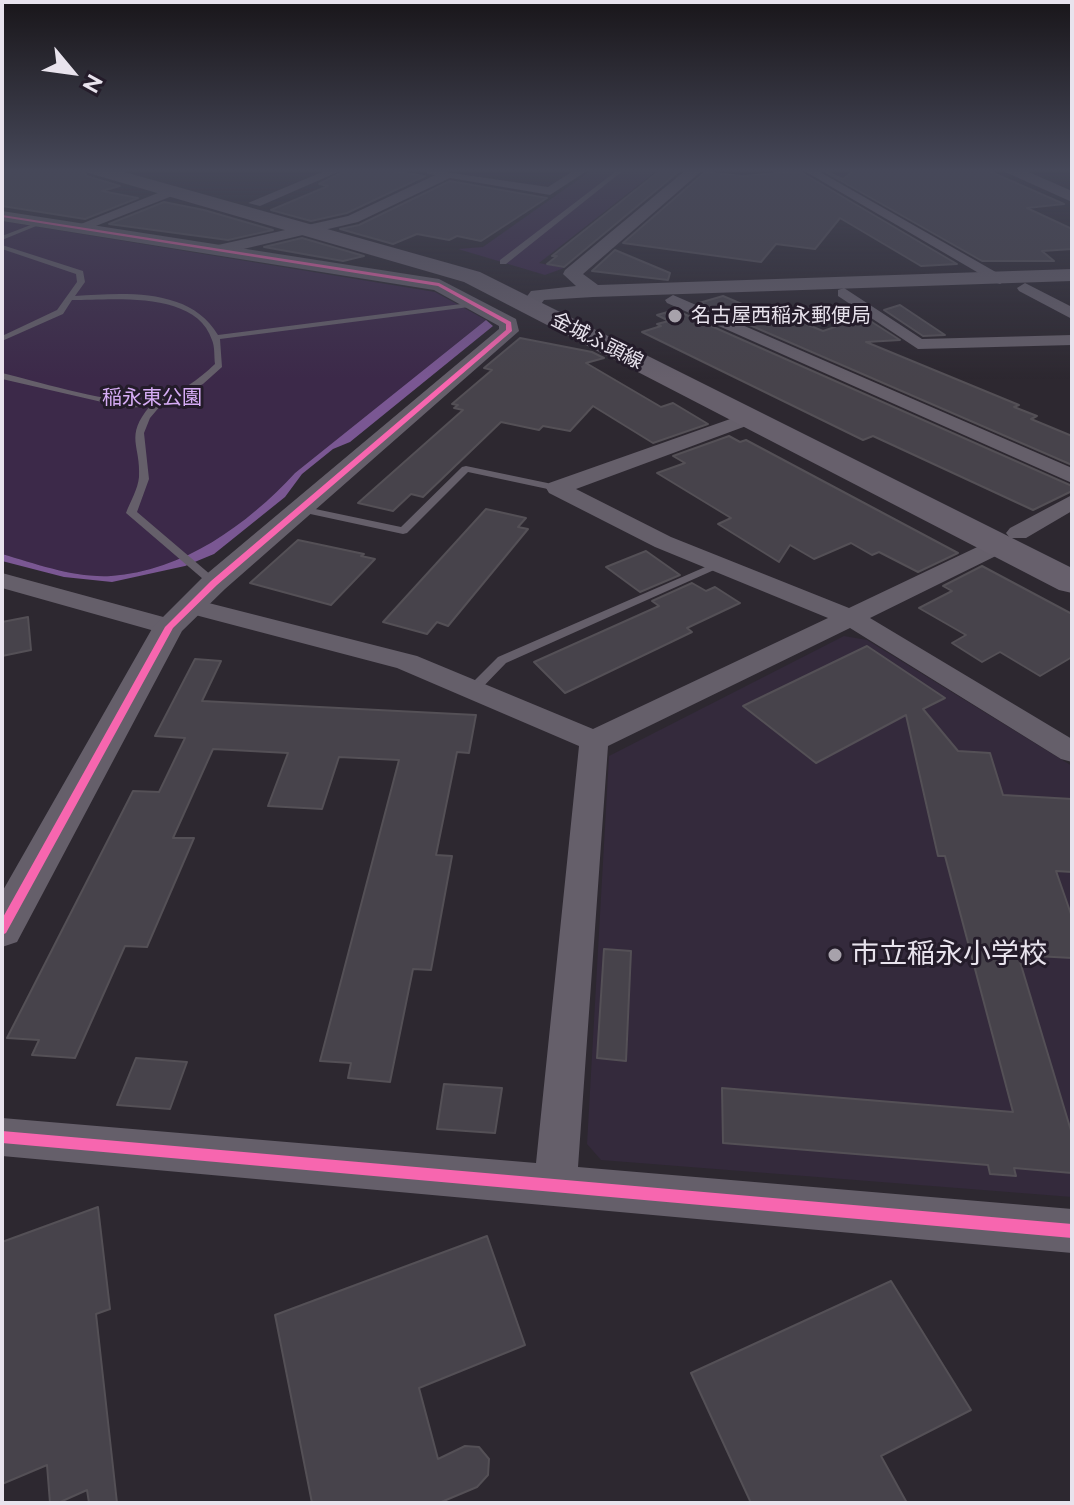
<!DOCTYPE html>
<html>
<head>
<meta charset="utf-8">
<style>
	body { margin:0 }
	#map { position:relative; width:1074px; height:1505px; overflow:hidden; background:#2d2830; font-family:Raleway,sans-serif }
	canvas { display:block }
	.frame { position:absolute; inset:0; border:4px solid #e8e3ed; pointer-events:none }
	.north { position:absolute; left:32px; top:32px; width:80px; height:80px; -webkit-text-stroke:6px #241c2a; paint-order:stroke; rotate:119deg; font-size:22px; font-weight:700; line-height:32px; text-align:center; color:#e8e3ed }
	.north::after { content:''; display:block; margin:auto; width:28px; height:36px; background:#e8e3ed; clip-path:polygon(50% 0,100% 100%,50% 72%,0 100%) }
</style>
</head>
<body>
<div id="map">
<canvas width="1074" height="1505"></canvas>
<div class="frame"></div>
<div class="north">N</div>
</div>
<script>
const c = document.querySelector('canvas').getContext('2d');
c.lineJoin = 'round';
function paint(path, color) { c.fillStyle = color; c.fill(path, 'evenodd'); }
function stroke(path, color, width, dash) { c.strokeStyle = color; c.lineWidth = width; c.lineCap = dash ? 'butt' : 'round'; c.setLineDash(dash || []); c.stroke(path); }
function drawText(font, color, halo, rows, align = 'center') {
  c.font = font + ' Raleway,"Noto Sans JP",sans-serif'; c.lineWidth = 6; c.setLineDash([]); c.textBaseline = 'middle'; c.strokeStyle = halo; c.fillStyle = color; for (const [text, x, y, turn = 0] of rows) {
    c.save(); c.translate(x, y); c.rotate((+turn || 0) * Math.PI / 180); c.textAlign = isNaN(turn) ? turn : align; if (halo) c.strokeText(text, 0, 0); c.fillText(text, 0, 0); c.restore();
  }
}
const built = new Path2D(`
	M844 636 867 640 1072 766V1197L601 1160 587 1144 609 756Z`);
const green = new Path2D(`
	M593 169H659L539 263 564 268 545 275 458 249 483 247Z
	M2 221 435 292 486 320 295 473C247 525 183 571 111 576 74 578 37 564 2 554Z`);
const water = new Path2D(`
	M486 320 493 326 350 442 333 449 302 474 285 497 214 554 185 566 112 582 64 577 2 561V554C37 564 74 578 111 576 183 571 247 525 295 473Z`);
const building = new Path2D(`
	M15 169H83L87 176 120 186 102 191 138 198 85 219 2 206V173Z
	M348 169H381L425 176 347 213 311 221 271 210 328 186 319 184Z
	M662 169H682L564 267 547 264 557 256H552Z
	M820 169 843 179 855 169 989 171 1064 204 1027 208 1072 229V249L1042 251 1054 261H982Z
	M799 171 957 264 921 266 840 218 815 249 776 244 761 262 623 243 705 172 743 176Z
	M450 181 547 198 481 241 457 236 449 240 417 234 393 244 340 229 359 225Z
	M164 202 204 210 273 230 228 240 109 224Z
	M302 238 364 256 343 261 264 247Z
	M615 250 670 273 668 280 592 271Z
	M723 296 770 316 779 313 823 331 864 317 900 340 866 342 1019 405 1014 407 1037 416 1031 419 1072 436V465L699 303Z
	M900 305 945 335 923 336 884 310Z
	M675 310 1072 486V491L1033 510 873 436 863 440 642 332 661 326 657 324 669 321 657 315Z
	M520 338 592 352 604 358 586 363 661 407 673 403 708 424 653 443 593 406 570 431 543 426 539 430 501 422 423 497 411 494 393 511 358 503 463 410 454 408 458 405 452 404 492 370 484 368Z
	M729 436 740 442 746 440 958 553 918 572 879 552 872 555 851 543 814 559 790 545 779 562 718 524 731 518 657 473 685 463 673 456Z
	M486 509 526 518 518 527 528 529 448 626 437 622 427 634 383 622Z
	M298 540 364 554 361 556 375 559 331 605 250 583Z
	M646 551 680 575 640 592 606 567Z
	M982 566 1072 614V657L1040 676 1000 652 982 662 952 643 966 635 919 608 952 591 943 586Z
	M692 583 706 591 715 587 740 603 687 628 692 632 565 693 534 662 659 606 652 601Z
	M28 617 31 650 2 656V622Z
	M867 646 945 698 923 709 958 751 990 753 1003 795 1072 799V872L1056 871 1072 917V958L1018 955 1072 1134V1173L1014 1168 1016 1176 990 1174 988 1165 723 1143 722 1088 1013 1112 945 856H938L906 715 816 763 743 706Z
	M195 659 221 661 202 701 476 715 469 753 457 752 436 855 452 856 431 970 413 969 390 1082 348 1078 351 1063 320 1061 399 760 339 757 322 809 268 806 288 753 213 749 173 838H194L147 947 125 946 75 1058 32 1055 39 1040 7 1038 133 791 159 792 185 738 155 736Z
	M604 949 631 951 626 1061 597 1058Z
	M136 1058 187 1062 170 1109 117 1105Z
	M444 1084 502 1088 495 1133 437 1129Z
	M98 1207 110 1309 96 1314 117 1503H89L87 1490 58 1503H50L47 1465 2 1484V1242Z
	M487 1236 525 1345 419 1388 438 1459 465 1446 479 1447 489 1459 488 1475 477 1487 439 1503H312L275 1315Z
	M891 1281 971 1410 881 1456 907 1503H751L691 1373Z`);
const service = new Path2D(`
	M619 169H625L506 264H500V260Z
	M41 221 46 222 2 240V236Z
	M2 245 83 271 85 282 75 296C123 293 190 287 218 335L477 302 481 304 477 306 220 339 222 367 203 384 161 405 150 418 144 433 149 479 137 512 218 581 220 583 214 586 210 585 126 513C130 502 138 489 139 477 141 445 124 437 150 406L128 408 2 379V373C37 381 125 409 156 400 178 395 199 379 215 364 214 357 215 347 212 340 196 290 112 300 72 300L63 314 2 341V336L57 310 77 282 76 274 2 249Z
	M466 466 557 485 562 488 557 491 468 472 407 533 403 534 301 512 296 509 301 506 401 527 462 467Z
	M719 561 723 562V566L506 663 477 693H467L465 690 498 657Z`);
const minor = new Path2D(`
	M329 169H345L260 206 248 203Z
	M426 169 548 187 576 169H590L550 195 450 178 358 222 218 255 210 250 218 245 348 216 435 175 427 174Z
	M801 169H815L1008 279 1000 284 994 282Z
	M175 186 182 190 180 193 83 231 78 232 71 228Z
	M1025 283 1072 307V319L1019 291 1017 288Z
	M844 288 922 339 1072 335V345L918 349 838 296V290Z
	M673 295 1072 468V483L667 303 665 300Z
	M750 412 760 418 757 422 576 489 671 537 849 608 992 540H1008L1012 545 1008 550 870 618 1072 739V762L1061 759 850 628 608 746 578 1167 1072 1209V1253L2 1156V1118L536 1163 579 746 397 668 180 611 176 606 180 601 189 598 417 656 593 729 828 618 655 547 549 493 546 488 549 483Z
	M1072 495V511L1026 538H1010L1006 533 1010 528Z
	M2 573 178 621 182 627 178 633 169 635 2 588Z`);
const tertiary = new Path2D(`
	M687 169H704L583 274 598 285 1072 269V281L593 297 544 300 536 311H522L519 307 531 291 576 286 563 274 565 270Z
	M1003 169H1022L1072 191V202L1005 172Z
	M2 211 439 279 516 319 519 331 225 589 182 631 17 942 2 947V892L153 627 203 577 499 329V326L434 290 2 221Z`);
const primary = new Path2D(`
	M86 169H114L480 272 1072 568V593L1059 590 464 282 88 173Z`);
const cycleway = new Path2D(`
	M2 215 439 283 511 322 512 331 217 585 173 628 6 933 2 935V919L165 627 211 581 506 330V324L438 286 2 217Z
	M2 1131 1072 1224V1238L2 1143Z`);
const markers = [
	[675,316,8,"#a7a2ab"],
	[835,955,8,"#a7a2ab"]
];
const farPoinames = [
	["名古屋西稲永郵便局",691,316]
];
const farStreetnames = [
	["金城ふ頭線",597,341,27]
];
const farParknames = [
	["稲永東公園",152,398]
];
const nearPoinames = [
	["市立稲永小学校",851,955]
];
paint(built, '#342a3c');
paint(green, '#3c2949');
paint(water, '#7a5793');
paint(building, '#47434b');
stroke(building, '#545056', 2);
paint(service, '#655f6a');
paint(minor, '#655f6a');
paint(tertiary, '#655f6a');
paint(primary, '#67606c');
paint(cycleway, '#f766af');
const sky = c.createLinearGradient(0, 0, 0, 379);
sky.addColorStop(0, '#19161a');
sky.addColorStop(0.45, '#464859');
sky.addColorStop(1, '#46485900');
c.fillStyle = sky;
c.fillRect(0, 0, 1074, 379);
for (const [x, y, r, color] of markers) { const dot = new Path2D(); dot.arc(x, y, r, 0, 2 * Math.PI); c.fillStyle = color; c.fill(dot); stroke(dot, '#241c2a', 3); }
drawText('20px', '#e8e3ed', '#241c2a', farPoinames, 'left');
drawText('20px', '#e8e3ed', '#241c2a', farStreetnames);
drawText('20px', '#d6acf5', '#241c2a', farParknames);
drawText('28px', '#e8e3ed', '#241c2a', nearPoinames, 'left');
</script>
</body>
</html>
